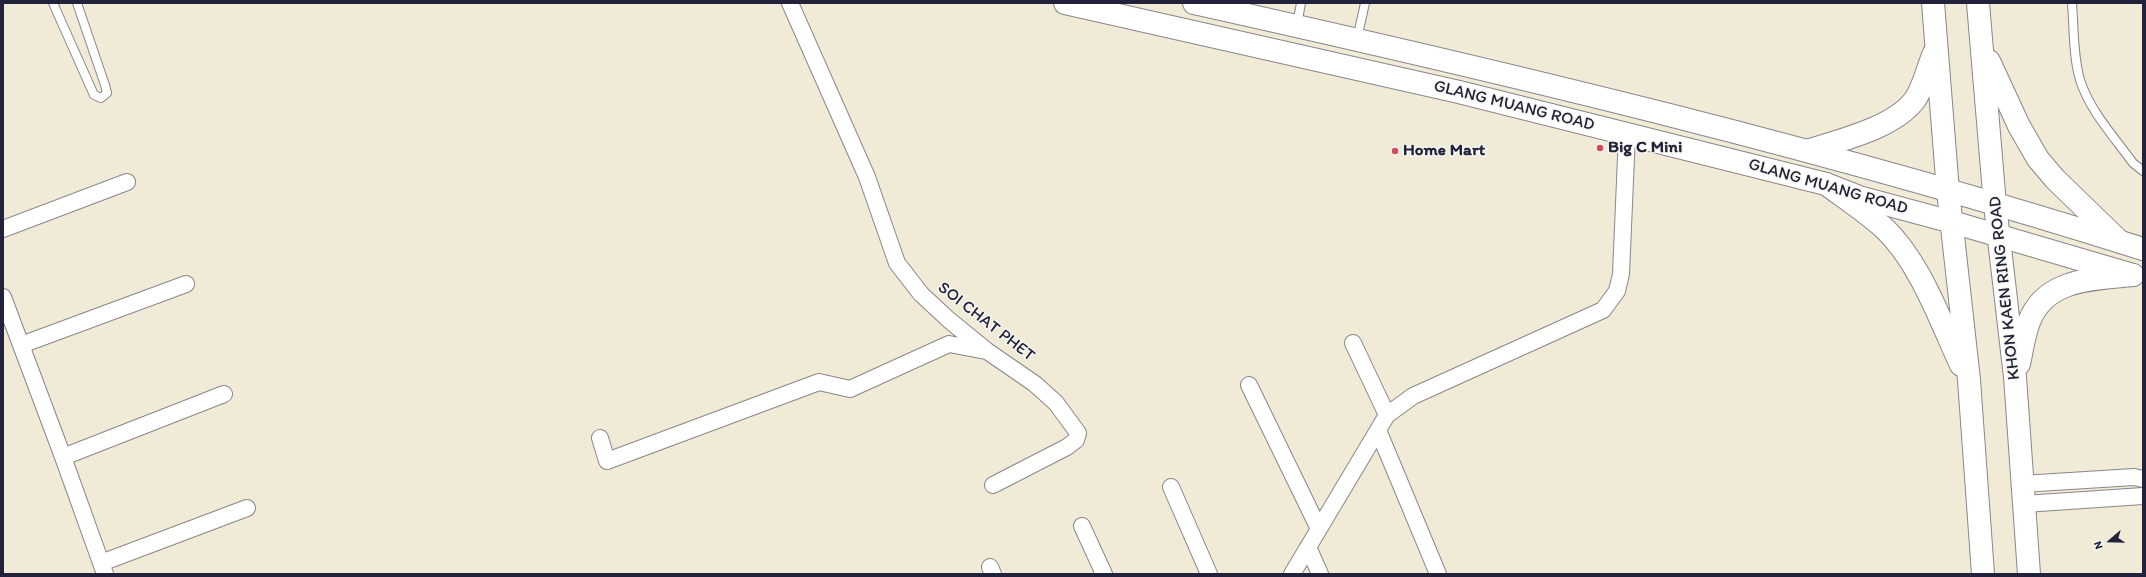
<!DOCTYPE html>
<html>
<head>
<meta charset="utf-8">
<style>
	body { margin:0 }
	#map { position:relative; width:2146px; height:577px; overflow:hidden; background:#f1ead7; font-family:Itim,sans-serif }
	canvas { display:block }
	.frame { position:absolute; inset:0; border:4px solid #22223b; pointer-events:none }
	.north { position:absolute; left:2090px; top:521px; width:40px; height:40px; -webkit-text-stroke:3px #f6f6f2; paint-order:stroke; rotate:250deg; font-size:11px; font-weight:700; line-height:16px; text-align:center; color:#22223b }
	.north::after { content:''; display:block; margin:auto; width:14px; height:18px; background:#22223b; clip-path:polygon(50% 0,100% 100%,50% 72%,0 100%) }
</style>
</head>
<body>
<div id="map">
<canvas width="2146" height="577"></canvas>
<div class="frame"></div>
<div class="north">N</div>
</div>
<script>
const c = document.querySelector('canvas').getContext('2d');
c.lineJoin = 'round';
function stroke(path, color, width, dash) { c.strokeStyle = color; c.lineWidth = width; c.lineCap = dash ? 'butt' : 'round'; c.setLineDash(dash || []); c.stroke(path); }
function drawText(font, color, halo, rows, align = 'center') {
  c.font = font + ' Itim,sans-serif'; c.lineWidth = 3; c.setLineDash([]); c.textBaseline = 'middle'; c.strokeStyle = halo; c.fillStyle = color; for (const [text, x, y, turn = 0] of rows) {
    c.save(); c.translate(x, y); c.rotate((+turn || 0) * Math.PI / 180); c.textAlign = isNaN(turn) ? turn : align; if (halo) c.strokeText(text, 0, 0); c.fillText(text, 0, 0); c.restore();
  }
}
const service = new Path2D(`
	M53 3 94 95 101 98 107 93 105 85 77 3
	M2072 3C2074 28 2073 56 2080 80 2090 111 2114 137 2133 163L2143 171
	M1297 25 1301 3
	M1357 39 1365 3`);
const minor = new Path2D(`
	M790 3 867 177 897 263 921 294 949 320 987 351 1035 384 1056 403 1078 433 1076 440 1067 447 993 485
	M3 229 127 182
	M3 297 63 457 105 574
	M1353 343 1387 415
	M21 345 186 284
	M1249 385 1319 529
	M1378 430 1438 574
	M600 438 607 461 819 382 850 389 949 344 986 351
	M63 457 224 394
	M2022 484 2134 477 2143 479
	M1171 487 1209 574
	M2024 504 2143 496
	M1082 526 1104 574
	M1308 547 1320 574
	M101 563 247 508
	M990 567 993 574
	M1292 574 1387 415 1413 396 1603 310 1617 291 1621 274 1627 134`);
const secondary = new Path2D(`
	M1065 3 1459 92 1826 184 1859 197 1952 222 2133 275
	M1194 3C1513 74 1831 150 2143 249`);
const trunk = new Path2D(`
	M1933 3 1948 191 1969 380 1983 574
	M1978 3 1995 205 2015 377 2029 574
	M1989 61 2019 126 2038 159 2055 179 2120 242
	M1810 150C1841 140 1897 127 1916 98 1924 85 1928 67 1934 53
	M1826 184C1845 198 1866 212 1884 228 1920 262 1940 320 1961 365
	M2019 364C2022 350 2024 335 2029 322 2045 278 2095 279 2133 275`);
const markers = [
	[1600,148,4,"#d1495b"],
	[1395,151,4,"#d1495b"]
];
const streetNames = [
	["GLANG MUANG ROAD",1514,106,14],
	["GLANG MUANG ROAD",1828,187,16],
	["KHON KAEN RING ROAD",2005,288,-96],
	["SOI CHAT PHET",986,322,38]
];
const poiNames = [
	["Big C Mini",1608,148],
	["Home Mart",1403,151]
];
stroke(service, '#8a8689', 10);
stroke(minor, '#8a8689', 18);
stroke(secondary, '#8a8689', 24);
stroke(trunk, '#8a8689', 24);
stroke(service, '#fff', 8);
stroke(minor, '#fff', 16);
stroke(secondary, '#fff', 22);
stroke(trunk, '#fff', 22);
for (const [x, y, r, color] of markers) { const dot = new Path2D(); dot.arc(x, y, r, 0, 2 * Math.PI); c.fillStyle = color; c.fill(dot); stroke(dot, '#f6f6f2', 1.5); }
drawText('17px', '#22223b', '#f6f6f2', streetNames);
drawText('bold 17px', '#22223b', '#f6f6f2', poiNames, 'left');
</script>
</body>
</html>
